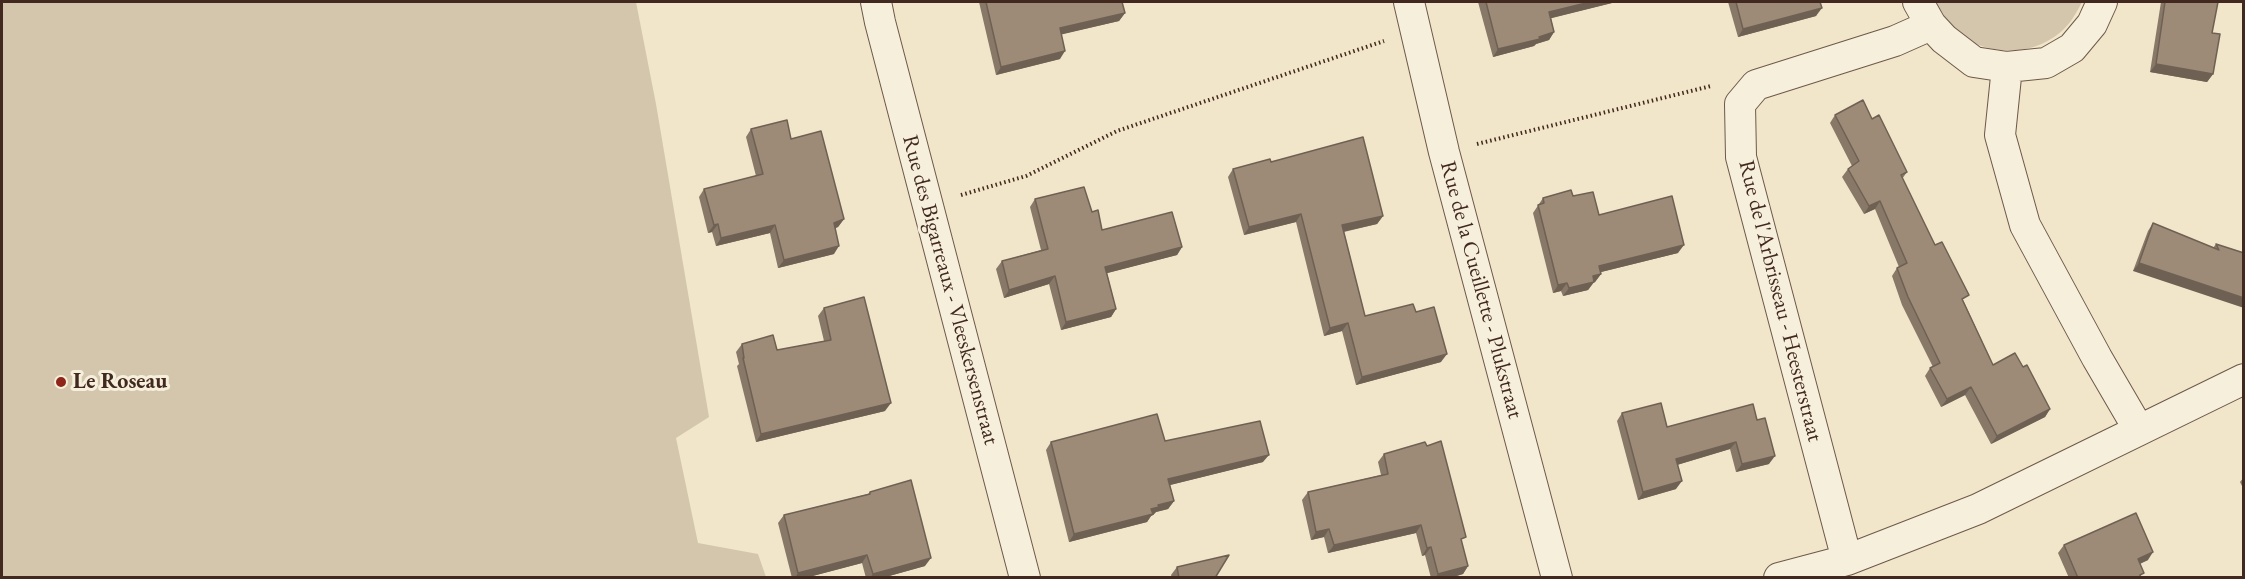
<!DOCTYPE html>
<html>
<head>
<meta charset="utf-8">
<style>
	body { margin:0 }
	#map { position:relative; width:2245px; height:579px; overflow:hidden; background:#f1e6c9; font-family:"EB Garamond",serif }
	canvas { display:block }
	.frame { position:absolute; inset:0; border:3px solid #422920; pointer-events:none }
</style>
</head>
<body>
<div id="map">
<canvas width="2245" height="579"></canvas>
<div class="frame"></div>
</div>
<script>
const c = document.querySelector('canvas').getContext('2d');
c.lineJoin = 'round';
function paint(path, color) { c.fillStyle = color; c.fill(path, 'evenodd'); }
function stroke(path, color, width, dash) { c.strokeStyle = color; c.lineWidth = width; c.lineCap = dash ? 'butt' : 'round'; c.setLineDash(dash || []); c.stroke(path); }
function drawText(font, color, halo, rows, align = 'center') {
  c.font = font + ' "EB Garamond",serif'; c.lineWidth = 6; c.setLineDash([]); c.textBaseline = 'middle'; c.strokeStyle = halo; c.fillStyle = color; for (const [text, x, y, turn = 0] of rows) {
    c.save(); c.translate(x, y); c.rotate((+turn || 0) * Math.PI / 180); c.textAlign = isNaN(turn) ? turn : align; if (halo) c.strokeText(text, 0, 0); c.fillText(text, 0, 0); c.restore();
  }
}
const green = new Path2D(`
	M2 2H636L656 104 709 417 676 438 698 543 758 554 766 577H2Z
	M1933 2H2082C2079 8 2075 15 2071 21 2042 59 1984 59 1951 28 1943 22 1938 10 1933 2Z`);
const path = new Path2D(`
	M1477 144 1711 86
	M961 195 1026 176 1117 131 1384 41`);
const minor = new Path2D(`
	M876 2 880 22 1025 578
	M1409 2 1444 152 1557 578
	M1918 2 1931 25 1944 39 1974 62 2007 67 2046 63 2072 48 2092 24 2102 2
	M2007 67 2000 135 2025 225 2097 358 2139 430
	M1847 560 1741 157 1740 104 1756 85 1895 41 1931 25
	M1779 578 1847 560 1978 509 2244 379`);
const wall = new Path2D(`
	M979 2H1122L1125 13 1119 21 1062 34 1060 59 996 75Z
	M1478 2H1616L1551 18 1554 32 1549 40 1536 44 1534 46 1493 57Z
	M1728 2H1820L1816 16 1738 37Z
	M2161 2H2218L2212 33 2213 74 2207 82 2150 72Z
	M1835 115 1872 119 1907 172 1902 179 1964 302 1993 365 2023 367 2050 409 2045 417 1991 444 1965 395 1941 407 1925 376 1930 368 1933 367 1902 305 1892 276 1897 268 1899 267 1875 209 1864 214 1842 177 1848 169 1852 166 1830 123Z
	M751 129 791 139 844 219 838 227 836 228 834 254 778 268 770 233 716 246 712 232 708 233 699 197 704 189 756 176 746 137Z
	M1271 162 1383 216 1377 224 1344 232 1365 316 1416 312 1441 362 1356 385 1342 331 1324 336 1296 222 1244 235 1228 177 1233 169Z
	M1573 196 1599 215 1678 253 1601 272V274L1595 282H1594L1588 290 1563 296 1561 291 1553 293 1533 213 1543 198Z
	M1035 199 1092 212 1102 230 1182 247 1177 255 1107 273 1116 309 1111 317 1061 330 1049 284 1004 298 996 269 1002 261 1041 250 1030 207Z
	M2153 223 2213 248 2216 244 2244 253 2133 271 2148 231Z
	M824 308 885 411 756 442 737 366 739 364 736 352 742 344 777 350 824 341 818 316Z
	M1622 413 1667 427 1757 420 1769 464 1736 472 1730 449 1677 465 1676 489 1638 500 1617 421Z
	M1165 441 1263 462 1170 485 1174 501 1168 509 1156 512 1153 515 1151 516 1147 522 1069 542 1046 450 1051 442Z
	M1384 454 1462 544 1468 566 1463 574 1450 578H1431L1425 555 1422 556 1416 533 1328 553 1324 537 1311 540 1302 500 1308 492 1381 475 1378 462Z
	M2244 477V490L2240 482Z
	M870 492 925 566 882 578H866L862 563 805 578H792L778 523 784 515 868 494Z
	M2064 545 2148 560 2140 564 2141 578H2069L2058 553Z
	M1177 567 1215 578H1172L1171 575Z`);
const shadedWall = new Path2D(`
	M1590 2H1616L1544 20 1549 12Z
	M1822 8 1816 16 1738 37 1743 29Z
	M1125 13 1119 21 1055 36 1060 28Z
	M1554 32 1549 40 1536 44 1534 46 1493 57 1498 49Z
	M1065 51 1060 59 996 75 1001 67Z
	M2156 64 2213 74 2207 82 2150 72Z
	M1880 201 1875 209 1864 214 1869 206Z
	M1301 214 1296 222 1244 235 1249 227Z
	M1383 216 1377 224 1337 233 1342 225Z
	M844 219 838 227 829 230 834 223Z
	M718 224 712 232 708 233 714 225Z
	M775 225 770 233 716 246 721 238Z
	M1684 245 1678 253 1593 274 1599 266Z
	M839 246 834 254 778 268 784 260Z
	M1182 247 1177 255 1100 275 1105 267Z
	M2139 263 2244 298V308L2133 271Z
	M1601 274 1595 282 1589 283 1594 282 1588 290 1563 296 1569 288 1593 276Z
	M1055 276 1049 284 1004 298 1009 290Z
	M1567 283 1561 291 1553 293 1558 285Z
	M1116 309 1111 317 1061 330 1066 322Z
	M1348 323 1342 331 1324 336 1330 328Z
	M1447 354 1441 362 1356 385 1362 377Z
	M1971 387 1965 395 1941 407 1947 399Z
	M891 403 885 411 756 442 761 434Z
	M2050 409 2045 417 1991 444 1997 436Z
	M1736 442 1730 449 1670 467 1676 459Z
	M1269 455 1263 462 1162 487 1168 479Z
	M1775 456 1769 464 1736 472 1742 464Z
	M1682 481 1676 489 1638 500 1643 492Z
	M1174 501 1168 509 1156 512 1153 515 1151 516 1147 522 1069 542 1074 534 1151 509 1158 505Z
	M1421 525 1416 533 1328 553 1334 545Z
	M1329 529 1324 537 1311 540 1316 532Z
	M1431 547 1425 555 1422 556 1427 548Z
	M2153 552 2148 560 2132 567 2138 559Z
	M867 555 862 563 805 578H795L798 573Z
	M931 558 925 566 882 578H870L873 574Z
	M1468 566 1463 574 1450 578H1435L1438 574Z`);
const building = new Path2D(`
	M986 2H1122L1125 13 1060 28 1065 51 1001 67Z
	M1486 2H1590L1549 12 1554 32 1539 37 1540 39 1498 49Z
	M1736 2H1820L1822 8 1743 29Z
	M2165 2H2218L2212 33 2220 34 2213 74 2156 64Z
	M1863 100 1872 119 1879 115 1907 172 1901 175 1935 245 1942 242 1969 295 1962 299 1993 365 2015 353 2023 367 2027 365 2050 409 1997 436 1971 387 1947 399 1930 368 1940 363 1908 297 1897 268 1907 263 1880 201 1869 206 1848 169 1859 161 1835 115Z
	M787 120 791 139 821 131 844 219 834 223 839 246 784 260 775 225 721 238 718 224 714 225 704 189 763 174 751 129Z
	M1363 137 1383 216 1342 225 1365 316 1413 304 1416 312 1434 307 1447 354 1362 377 1348 323 1330 328 1301 214 1249 227 1233 169 1270 159 1271 162Z
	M1084 187 1092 212 1098 210 1102 230 1172 212 1182 247 1105 267 1116 309 1066 322 1055 276 1009 290 1002 261 1048 249 1035 199Z
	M1571 190 1573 196 1593 192 1599 215 1672 196 1684 245 1599 266 1601 274 1593 276 1594 282 1569 288 1567 283 1558 285 1538 205 1544 203 1543 198Z
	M2153 223 2219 250 2216 244 2244 253V298L2139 263Z
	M864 297 891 403 761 434 743 358H744L742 344 773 335 777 350 831 340 824 308Z
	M1661 403 1667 427 1753 404 1757 420 1765 418 1775 456 1742 464 1736 442 1676 459 1682 481 1643 492 1622 413Z
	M1157 414 1165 441 1260 421 1269 455 1168 479 1174 501 1158 505 1159 507 1151 509 1153 514 1074 534 1051 442Z
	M1441 441 1466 537 1461 539 1468 566 1438 574 1431 547 1427 548 1421 525 1334 545 1329 529 1316 532 1308 492 1388 474 1384 454 1425 442 1427 446Z
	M911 480 931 558 873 574 867 555 798 573 784 515 870 494V492Z
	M2136 513 2153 552 2138 559 2144 573 2140 575V578H2078L2064 545Z
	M1229 555 1215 578H1179L1177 567Z`);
const markers = [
	[61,382,6,"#8f2418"]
];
const streetNames = [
	["Rue des Bigarreaux - Vleeskersenstraat",950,290,75],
	["Rue de la Cueillette - Plukstraat",1481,290,75],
	["Rue de l'Arbrisseau - Heesterstraat",1780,301,76]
];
const poiNames = [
	["Le Roseau",73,382]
];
paint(green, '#d3c6ac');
stroke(minor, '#6e584a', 32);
stroke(path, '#422920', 4, [1.5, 3]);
stroke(minor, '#f6efdc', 30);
paint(wall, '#877867');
paint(shadedWall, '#6e6154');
paint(building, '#9d8b78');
stroke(building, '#6e6154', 1.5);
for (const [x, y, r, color] of markers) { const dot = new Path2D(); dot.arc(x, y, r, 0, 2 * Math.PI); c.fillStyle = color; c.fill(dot); stroke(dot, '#f6efdc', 2); }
drawText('22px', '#422920', '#f6efdc', streetNames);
drawText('bold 22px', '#422920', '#f6efdc', poiNames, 'left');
</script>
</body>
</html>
